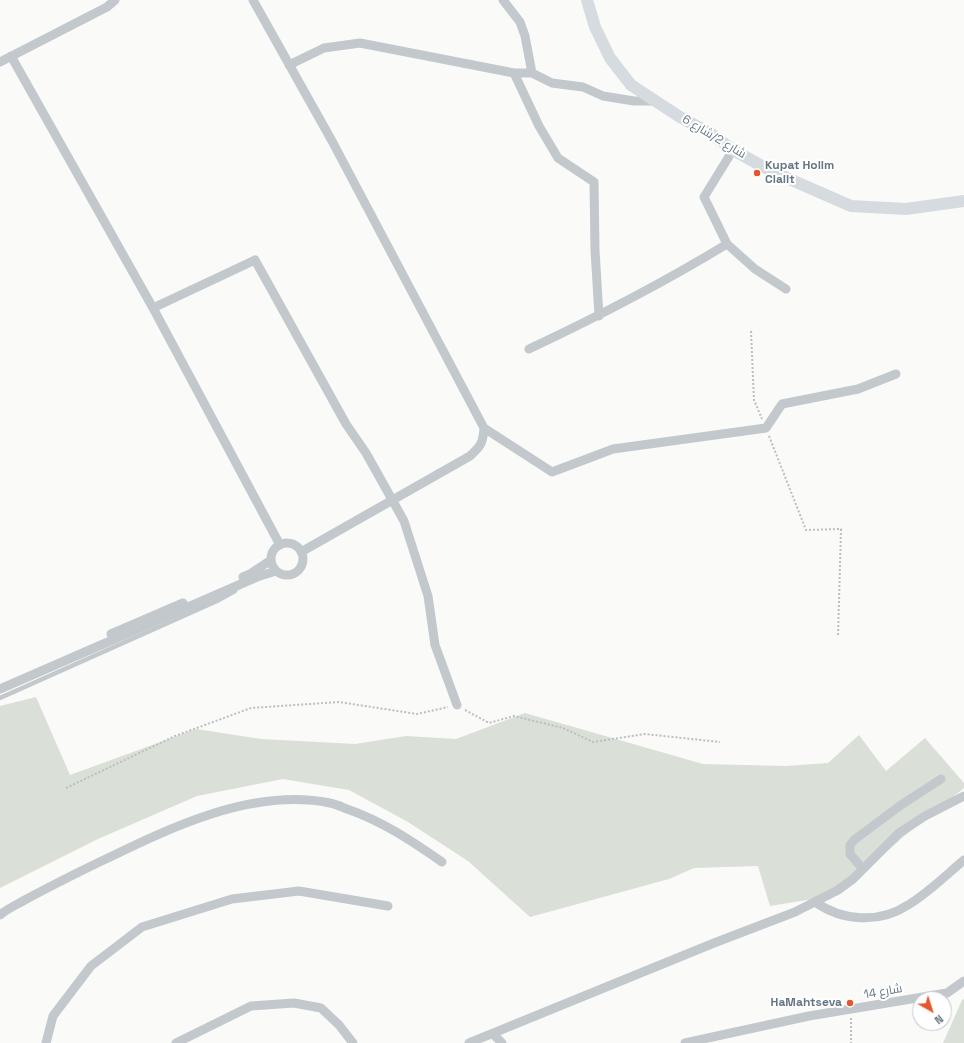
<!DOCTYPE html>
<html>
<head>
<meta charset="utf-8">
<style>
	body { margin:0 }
	#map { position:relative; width:964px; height:1043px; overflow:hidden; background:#fafaf8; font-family:"Space Grotesk",sans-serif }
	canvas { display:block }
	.north { position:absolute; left:912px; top:991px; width:40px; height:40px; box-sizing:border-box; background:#fff; border:1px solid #c1c8cd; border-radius:50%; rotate:141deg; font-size:11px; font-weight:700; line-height:16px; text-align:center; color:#657683 }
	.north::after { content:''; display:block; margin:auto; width:14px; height:18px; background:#e4572e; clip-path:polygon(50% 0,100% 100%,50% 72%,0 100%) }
</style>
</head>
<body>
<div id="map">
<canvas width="964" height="1043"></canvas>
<div class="north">N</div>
</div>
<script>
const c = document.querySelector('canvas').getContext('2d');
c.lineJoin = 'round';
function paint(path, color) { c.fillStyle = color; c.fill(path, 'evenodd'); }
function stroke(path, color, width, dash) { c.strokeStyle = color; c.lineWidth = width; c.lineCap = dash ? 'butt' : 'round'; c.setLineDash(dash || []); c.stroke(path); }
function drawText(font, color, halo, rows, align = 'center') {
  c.font = font + ' "Space Grotesk",Cairo,sans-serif'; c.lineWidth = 4; c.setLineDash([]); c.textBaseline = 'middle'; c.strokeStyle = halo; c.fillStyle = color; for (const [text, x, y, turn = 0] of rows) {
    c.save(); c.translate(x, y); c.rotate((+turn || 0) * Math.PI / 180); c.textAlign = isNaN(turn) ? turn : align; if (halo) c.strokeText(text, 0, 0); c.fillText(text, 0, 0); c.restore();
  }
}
const green = new Path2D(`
	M36 697 70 775 196 729 261 739 355 744 406 736 456 739 525 713 703 764 786 766 828 763 859 735 886 771 925 738 964 783V788L902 838 838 895 770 906 758 866 694 868 669 879 530 917 468 861 408 822 349 790 283 779 197 796 98 839 0 888V706Z
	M964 999V1043H943L962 1000Z`);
const path = new Path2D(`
	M751 331 754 400 762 419
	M769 436 806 530 841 529 838 637
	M465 710 489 723 514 716 563 728 593 742 645 734 720 742
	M66 788 175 736 251 708 339 702 417 714 448 707
	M851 1018V1043`);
const lane = new Path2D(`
	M0 698 217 601 235 591`);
const street = new Path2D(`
	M253 0 332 141 484 428C483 443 481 446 470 456L301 552
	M503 0 520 22 525 36 532 73
	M11 56 153 308 280 545
	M0 62 107 7 115 0
	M289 65 324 48 360 43 514 73H532L552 83 583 87 603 96 634 101H655
	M514 73 539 126 558 158 594 182 595 250 599 316
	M733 150 704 197 727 244 755 269 786 289
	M153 308 255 260 346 424 366 453 404 521 428 596 435 645 457 705
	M529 349C597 317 663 283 727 244
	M484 428 552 472 613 449 766 428 782 404 858 389 896 374
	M271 559a16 16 0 1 1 32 0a16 16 0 1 1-32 0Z
	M243 577 250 574 271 560
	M111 634 183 603
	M0 689 257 577 276 571
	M863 869 850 854V845L854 840 901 805 941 779
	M815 902C842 921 879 924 908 905 928 893 946 875 964 860
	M0 915C7 909 16 905 23 901 43 890 63 880 83 870 156 835 246 786 330 803 336 804 342 807 347 809 382 821 412 841 442 862
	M493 1034 502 1043
	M46 1043 53 1016 91 966 142 927 232 899 299 891 388 906
	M176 1043 251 1006 294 1003 321 1008 339 1025 353 1043
	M469 1043 714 943 795 912 838 890 853 879 899 833 925 816 964 796
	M685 1043 809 1016 947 993 964 981`);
const secondary = new Path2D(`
	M587 0 595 27 610 58 631 85 680 117 713 135 733 150 771 171 851 206 906 209 964 201`);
const markers = [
	[757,173,4,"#e4572e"],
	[850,1003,4,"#e4572e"]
];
const streetNames = [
	["شارع 2/شارع 6",714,137,31],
	["شارع 14",883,992,-10]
];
const poiNames = [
	["Kupat Holim",765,166],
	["Clalit",765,180],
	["HaMahtseva",842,1003,"right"]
];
paint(green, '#dadfd7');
stroke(path, '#bbbfc2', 2, [2, 2]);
stroke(lane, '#c3c8cc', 4.5);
stroke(street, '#c3c8cc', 9);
stroke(secondary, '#d6dbdf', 12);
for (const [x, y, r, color] of markers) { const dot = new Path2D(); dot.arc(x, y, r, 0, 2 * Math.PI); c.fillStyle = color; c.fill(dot); stroke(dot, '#fff', 1.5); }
drawText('12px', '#657683', '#fff', streetNames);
drawText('bold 12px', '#657683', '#fff', poiNames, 'left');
</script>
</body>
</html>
